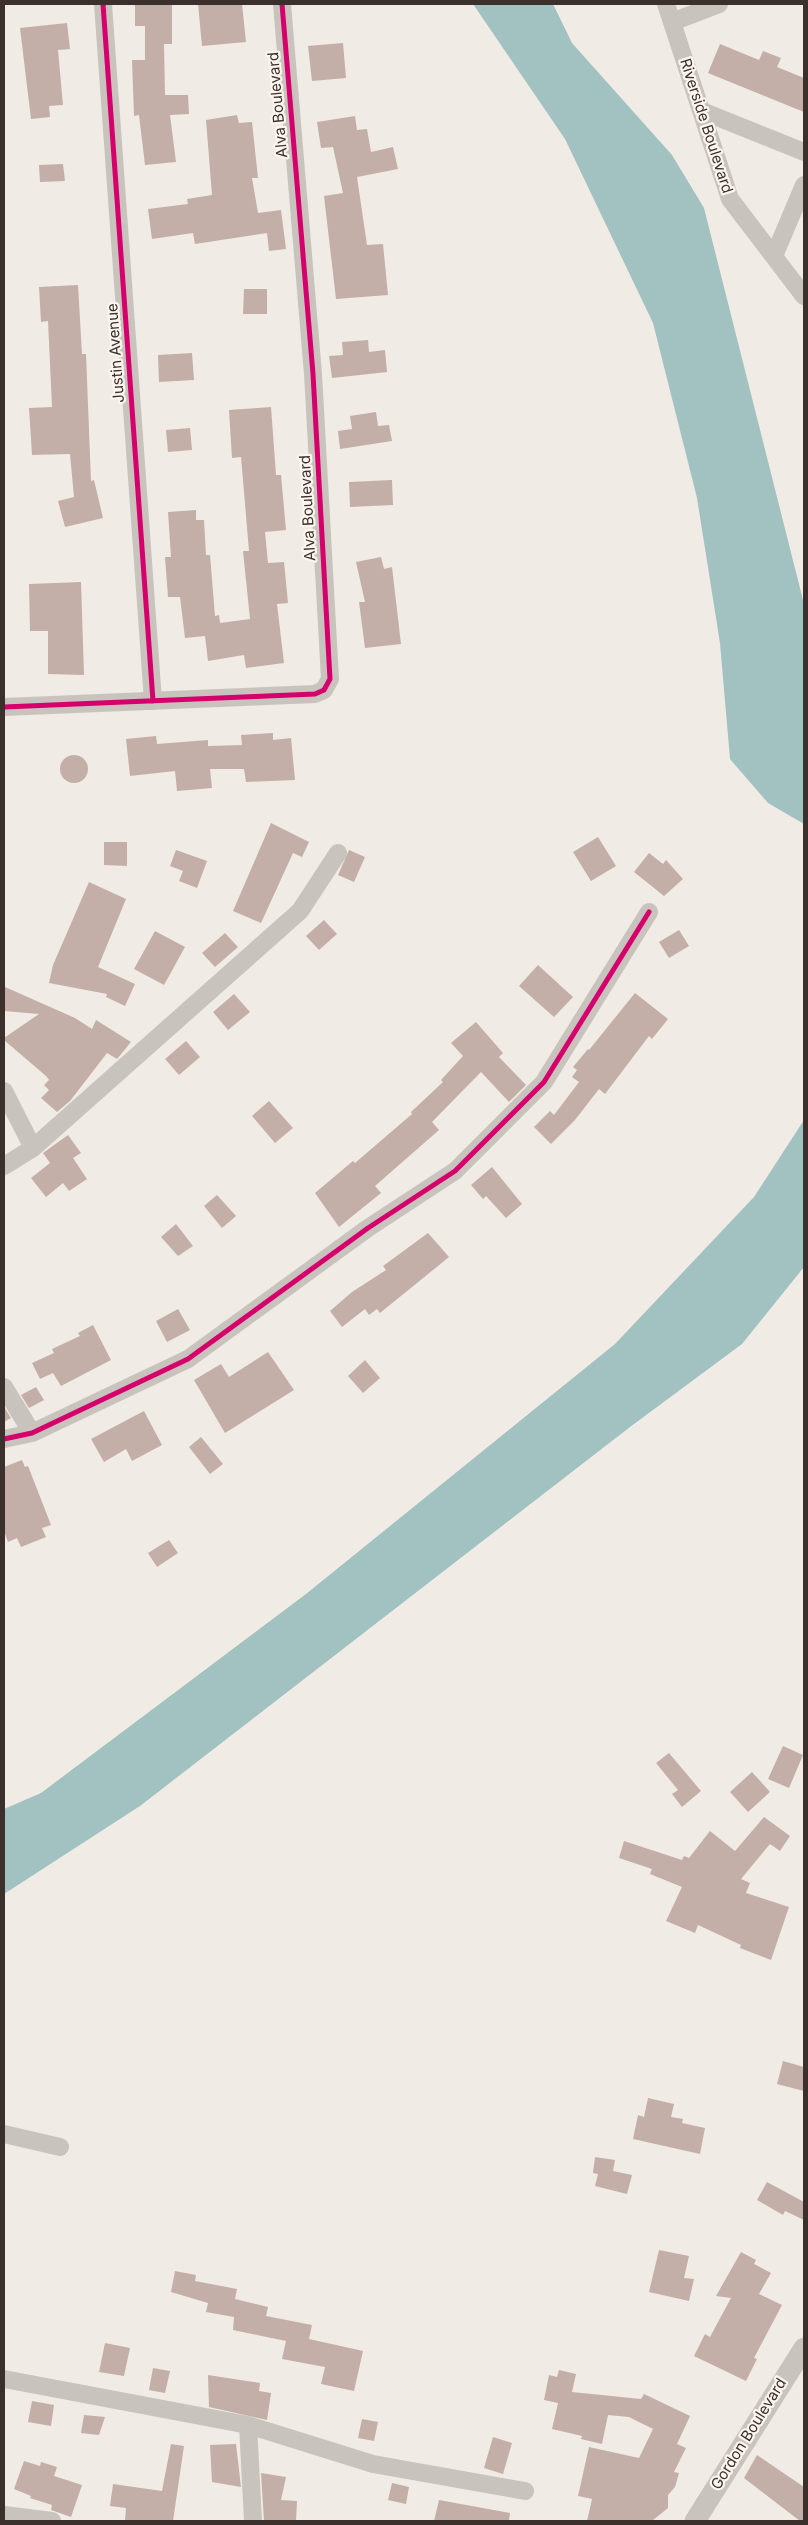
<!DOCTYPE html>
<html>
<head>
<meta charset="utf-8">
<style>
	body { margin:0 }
	#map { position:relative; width:808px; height:2525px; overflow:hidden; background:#f0ebe5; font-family:Inter,sans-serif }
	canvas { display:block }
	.frame { position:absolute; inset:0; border:5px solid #3b302b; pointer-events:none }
</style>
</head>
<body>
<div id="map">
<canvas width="808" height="2525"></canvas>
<div class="frame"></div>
</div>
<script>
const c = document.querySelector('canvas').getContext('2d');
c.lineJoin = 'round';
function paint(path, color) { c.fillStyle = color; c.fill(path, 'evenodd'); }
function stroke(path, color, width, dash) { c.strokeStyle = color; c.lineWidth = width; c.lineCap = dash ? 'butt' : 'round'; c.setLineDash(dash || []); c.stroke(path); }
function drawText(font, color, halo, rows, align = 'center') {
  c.font = font + ' Inter,sans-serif'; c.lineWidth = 4.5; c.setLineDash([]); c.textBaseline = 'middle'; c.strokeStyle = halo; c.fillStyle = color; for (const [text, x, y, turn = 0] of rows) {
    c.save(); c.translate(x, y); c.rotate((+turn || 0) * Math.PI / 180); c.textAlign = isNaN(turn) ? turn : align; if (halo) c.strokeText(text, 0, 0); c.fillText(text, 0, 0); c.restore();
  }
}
const water = new Path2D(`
	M473 4H553L572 43 672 155 704 208 804 604V824L768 803 730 759 720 643 697 498 653 323 565 139Z
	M804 1120V1267L742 1344 630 1427 140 1806 4 1894V1809L41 1793 306 1594 615 1344 754 1197Z`);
const building = new Path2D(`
	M135 4H172V44H164L165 95H188L189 114 170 115 176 162 145 165 139 115 134 116 132 60H145V26H135Z
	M198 4H242L246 42 202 46Z
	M67 23 70 49 58 50 63 105 49 106 50 117 31 119 20 28Z
	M343 43 346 78 312 81 308 46Z
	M720 44 759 60 763 51 781 58 777 67 804 78V112L708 73Z
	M237 115 239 123 252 122 258 178H252L258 213 281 210 286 249 269 251 267 233 195 244 193 233 152 239 148 209 188 204 187 199 212 195 206 120Z
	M355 116 357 130 367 129 371 152 393 147 398 169 357 177 367 245 383 244 388 295 336 299 324 196 343 193 333 147 321 148 317 122Z
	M63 164 65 181 40 182 39 165Z
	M78 285 82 354H86L91 481 94 480 103 518 65 527 58 501 74 497 70 454 32 455 29 408 52 407 48 321 41 322 39 287Z
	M244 289H267V314H243Z
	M368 340 369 352 385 350 387 372 332 378 329 356 343 355 342 342Z
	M192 353 194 380 159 382 158 355Z
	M271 407 276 475H281L286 530 265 532 268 563 284 562 288 603 277 604 284 663 246 668 244 655 208 661 205 636 185 638 180 597H168L165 557H171L168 512 196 510V520H204L206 555H210L215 616 219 615 220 623 250 619 243 551H249L241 457 232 458 229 410Z
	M376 412 378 426 389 425 392 441 340 449 338 431 352 429 350 416Z
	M190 428 192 450 168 452 166 430Z
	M392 480 393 505 350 507 349 482Z
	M381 557 384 569 392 567 401 644 365 648 359 602H365L356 562Z
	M81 582 84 675 48 674V631H30L29 584Z
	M273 733V740L291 738 295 780 246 782 244 769H210L212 788 177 791 175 771 130 776 126 739 156 736 157 744 208 740V746L242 745 241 735Z
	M60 769a14 14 0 1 1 28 0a14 14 0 1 1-28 0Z
	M271 823 309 842 302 857 293 853 261 923 233 911Z
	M598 837 616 866 591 881 573 852Z
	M104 842H127V866L104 865Z
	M176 850 207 861 197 888 179 881 183 871 170 866Z
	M349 850 365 857 354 882 338 875Z
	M649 853 663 864 666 860 683 879 664 896 634 872Z
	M89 882 126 899 98 967 135 984 125 1006 106 997 107 994 49 983 53 965Z
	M324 920 337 934 319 950 306 936Z
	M679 930 689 946 669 958 659 942Z
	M155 931 185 947 164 985 134 969Z
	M225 933 238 947 215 967 202 953Z
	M538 965 573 997 554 1017 519 986Z
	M5 987 75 1018 92 1029 96 1020 131 1042 117 1059 107 1053 70 1101 57 1112 41 1098 49 1090 44 1085 49 1080 46 1076 4 1040V1038L39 1014 4 1011Z
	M635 993 668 1019 652 1039 649 1036 605 1094 599 1089 575 1120 551 1144 534 1127 550 1111 554 1115 579 1082 572 1077 577 1070 573 1067 588 1049 589 1050Z
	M234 994 250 1012 228 1030 213 1012Z
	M476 1022 503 1053 499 1057 526 1085 509 1102 481 1072 432 1122 439 1130 375 1186 381 1193 339 1227 315 1193 353 1161 355 1163 412 1114 411 1112 443 1082 441 1080 463 1056 451 1043Z
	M186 1041 200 1057 179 1075 165 1059Z
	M269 1101 293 1128 275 1143 252 1116Z
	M68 1135 81 1153 73 1158 87 1179 69 1191 63 1183 46 1197 31 1178 50 1163 43 1153Z
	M492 1167 522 1204 506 1218 486 1196 483 1199 471 1185Z
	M217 1195 236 1216 222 1228 204 1206Z
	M176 1224 193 1246 178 1256 161 1237Z
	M428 1233 449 1257 380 1313 377 1309 369 1315 365 1309 342 1327 330 1311 352 1292 386 1270 383 1266Z
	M178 1309 190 1330 167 1342 156 1321Z
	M93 1325 111 1360 61 1386 53 1373 40 1379 32 1363 54 1353 52 1349 80 1336 78 1333Z
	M268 1352 294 1390 225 1433 194 1380 221 1364 229 1377Z
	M365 1360 380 1378 363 1393 348 1376Z
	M36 1387 44 1400 29 1408 21 1395Z
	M4 1407 11 1418 4 1422Z
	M144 1411 162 1445 132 1461 126 1449 104 1462 91 1439Z
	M201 1437 223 1464 210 1474 189 1447Z
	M22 1460 25 1467 28 1466 51 1525 42 1528 46 1537 21 1547 17 1538 8 1542 4 1531V1467Z
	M169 1540 178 1553 157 1567 148 1553Z
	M783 1746 803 1755 789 1788 768 1779Z
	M669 1753 701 1791 682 1807 672 1794 678 1790 656 1763Z
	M752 1772 770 1792 748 1812 730 1792Z
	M764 1817 790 1836 780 1851 770 1844 741 1879 750 1883 746 1893 789 1907 771 1960 740 1948 741 1945 698 1925 695 1933 666 1921 682 1887 650 1874 652 1869 619 1858 624 1841 682 1860 684 1856 689 1858 710 1831 735 1851Z
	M783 2061 804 2067V2091L777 2084Z
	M648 2098 674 2104 671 2117 683 2119 682 2123 705 2128 700 2154 633 2139 638 2115 644 2117Z
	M595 2157 615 2160 613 2171 632 2175 627 2194 595 2186 598 2174 593 2173Z
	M767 2182 804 2202V2220L785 2211 783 2215 757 2200Z
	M659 2250 689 2256 684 2278 694 2279 689 2301 649 2292Z
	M741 2252 756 2260 754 2264 771 2273 759 2294 782 2305 754 2358 757 2359 746 2381 694 2356 705 2334 710 2337 731 2298 716 2296Z
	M175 2271 196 2275 195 2281 237 2289 235 2299 268 2307 266 2316 312 2325 309 2339 363 2351 354 2391 321 2384 325 2367 282 2359 286 2341 233 2330 234 2317 206 2312 208 2303 171 2292Z
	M105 2343 130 2348 124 2376 99 2372Z
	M153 2368 170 2371 165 2393 149 2390Z
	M559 2370 576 2374 572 2392 641 2399 644 2394 690 2416 677 2444 686 2448 674 2472 679 2473 675 2487 668 2495V2508L652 2521H587L592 2499 578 2496 589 2447 639 2458 653 2429 629 2417 608 2415 602 2444 581 2439 582 2436 552 2429 558 2403 544 2400 549 2375 557 2377Z
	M208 2375 260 2383 259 2391 271 2393 267 2420 209 2407Z
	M32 2401 54 2405 51 2426 28 2422Z
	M84 2415 105 2417 99 2435 81 2433Z
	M362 2419 378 2422 374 2441 358 2438Z
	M493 2437 512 2443 503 2474 484 2468Z
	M171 2444 184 2446 173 2521H125L126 2508 110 2506 113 2484 162 2491Z
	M236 2444 241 2487 212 2482 210 2445Z
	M757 2455 804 2487V2521H800L744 2478Z
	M24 2461 40 2466 41 2462 57 2467 54 2476 82 2485 71 2517 51 2510 52 2505 30 2498 31 2496 14 2489Z
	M261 2473 286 2477 281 2500 297 2501 296 2521H264Z
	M392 2483 409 2487 406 2504 388 2500Z
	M439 2500 510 2513 509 2521H434Z`);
const minor = new Path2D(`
	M103 4 153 701
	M666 4 730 199 804 296
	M672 22 719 4
	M702 111 804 152
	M774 256 804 185
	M4 707 315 694 324 690 330 679 313 374 282 4
	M4 1091 33 1148
	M4 1166 33 1148 300 911 338 853
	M4 1387 32 1433
	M4 1439 32 1433 188 1359 368 1228 455 1171 544 1082 649 912
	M4 2134 60 2147
	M4 2379 248 2425 373 2464 525 2491
	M248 2425 253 2521
	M4 2515 52 2521`);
const tertiary = new Path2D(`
	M695 2521 804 2348`);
const cycleway = new Path2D(`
	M103 4 153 701
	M4 707 315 694 324 690 330 679 313 374 282 4
	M4 1439 32 1433 188 1359 368 1228 455 1171 544 1082 649 912`);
const streetNames = [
	["Alva Boulevard",278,105,-95],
	["Riverside Boulevard",706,126,72],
	["Justin Avenue",116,353,-94],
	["Alva Boulevard",308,508,-93],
	["Gordon Boulevard",749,2434,-58]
];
paint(water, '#a1c2c1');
paint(building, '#c3afa7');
stroke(minor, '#c9c3be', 18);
stroke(tertiary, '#c9c3be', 21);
stroke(cycleway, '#d6006c', 5);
drawText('15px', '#3b302b', '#fbf5ee', streetNames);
</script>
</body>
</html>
